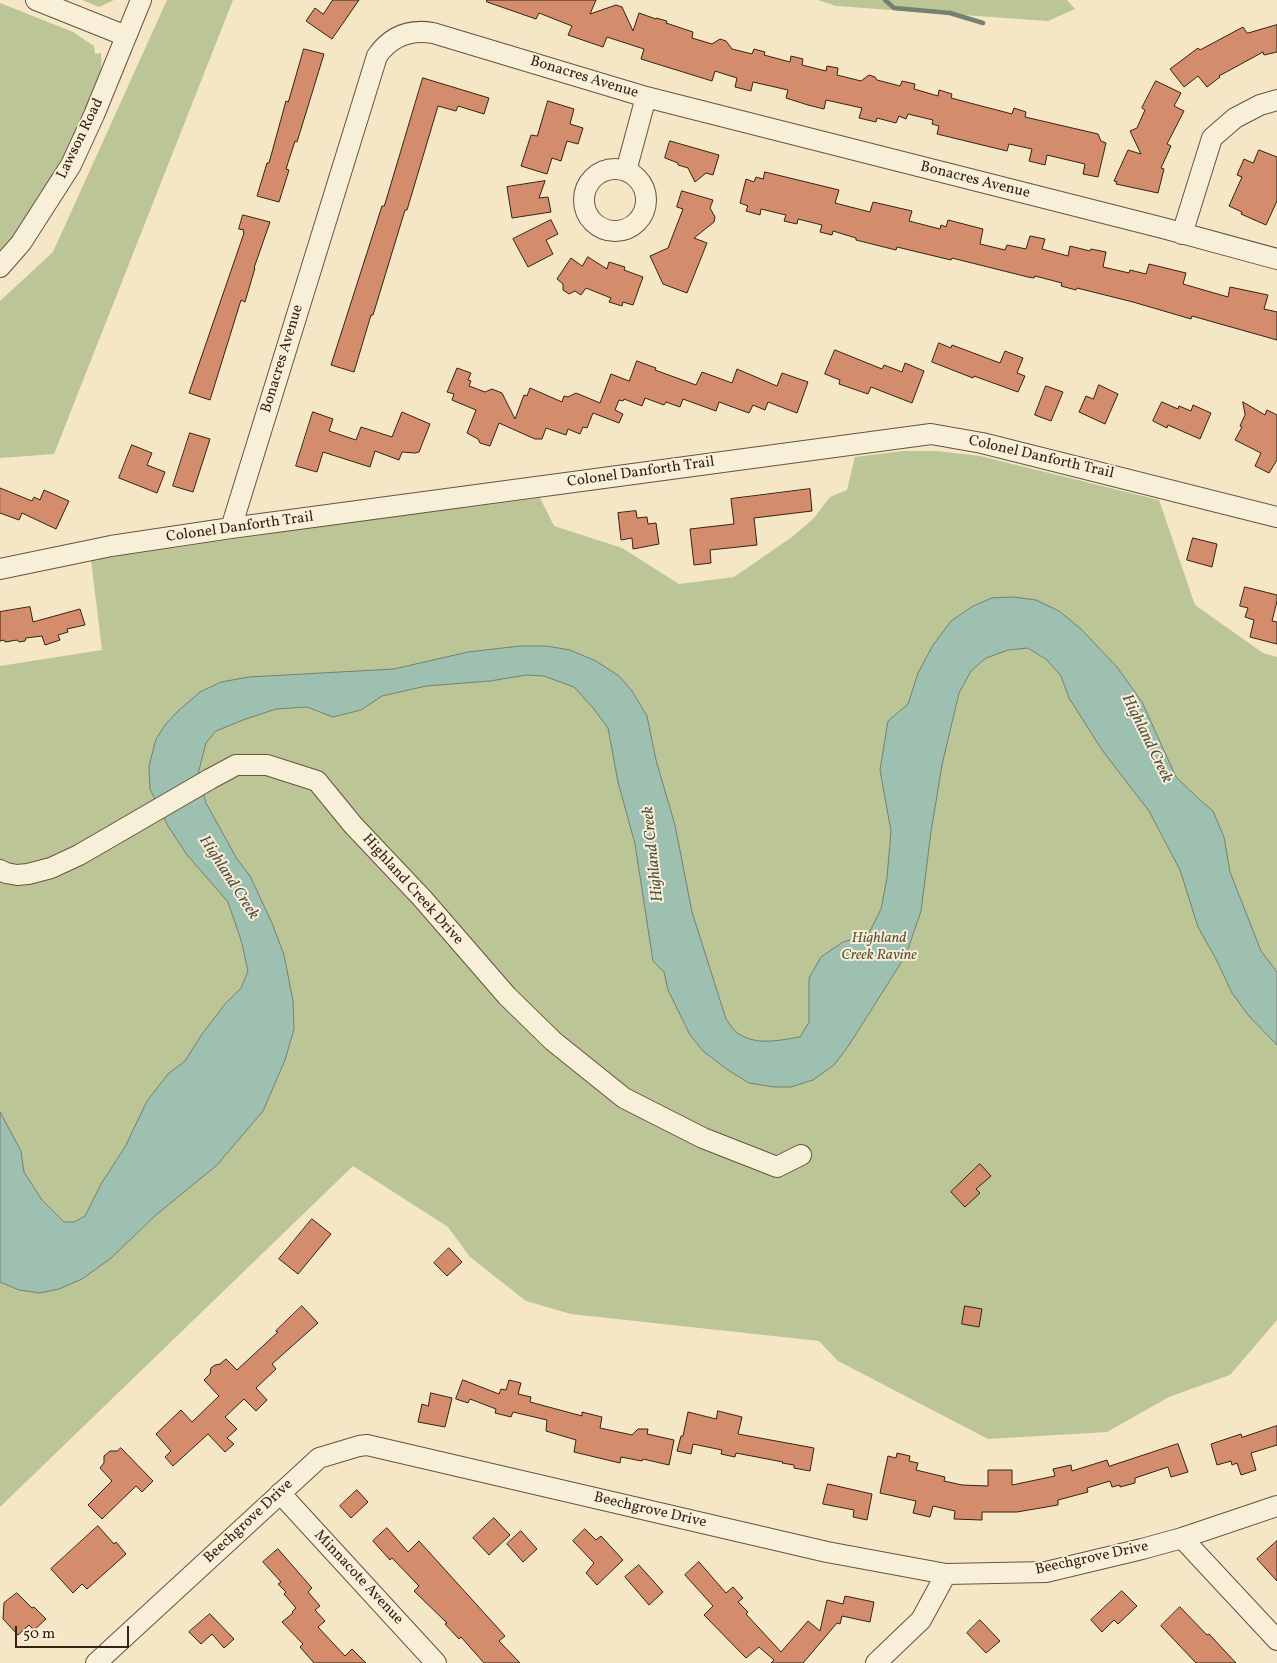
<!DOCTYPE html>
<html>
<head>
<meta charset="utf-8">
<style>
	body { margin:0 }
	#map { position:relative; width:1277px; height:1663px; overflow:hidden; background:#f5e6c5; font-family:Vollkorn,serif }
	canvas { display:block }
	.scale { position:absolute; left:15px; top:1626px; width:114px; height:22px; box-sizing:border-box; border:2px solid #362213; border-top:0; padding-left:6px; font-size:15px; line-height:18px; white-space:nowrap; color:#362213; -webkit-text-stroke:4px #f8efd9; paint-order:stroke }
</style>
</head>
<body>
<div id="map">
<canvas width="1277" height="1663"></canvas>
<div class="scale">50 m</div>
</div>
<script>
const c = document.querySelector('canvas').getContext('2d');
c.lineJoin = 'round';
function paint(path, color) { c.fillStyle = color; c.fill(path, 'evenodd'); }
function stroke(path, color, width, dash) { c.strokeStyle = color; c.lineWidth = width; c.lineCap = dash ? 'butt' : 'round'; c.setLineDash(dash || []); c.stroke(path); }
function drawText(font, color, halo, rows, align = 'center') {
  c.font = font + ' Vollkorn,serif'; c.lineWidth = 4; c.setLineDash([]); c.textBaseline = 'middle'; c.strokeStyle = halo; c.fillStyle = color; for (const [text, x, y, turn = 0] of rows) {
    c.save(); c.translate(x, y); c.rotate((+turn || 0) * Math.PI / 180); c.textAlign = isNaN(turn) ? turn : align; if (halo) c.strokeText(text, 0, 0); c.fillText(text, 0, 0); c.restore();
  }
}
const green = new Path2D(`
	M82 0H114L99 7Z
	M167 0H233L54 454 0 458V301L53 252Z
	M818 0H1067L1075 9 1048 21 836 6Z
	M0 3 73 32 94 46 95 54 101 53C101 57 102 63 101 68 99 84 91 100 84 114 64 158 34 218 0 251Z
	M903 451H937L980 456 1159 500 1195 605 1263 653 1277 657V1320L1230 1375 1169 1397 1107 1432 988 1439 838 1361 819 1341 571 1314 526 1301 470 1257 448 1227 353 1166 0 1507V666L102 650 91 560 338 524 540 498 554 526 622 548 679 584 734 577 792 537 813 519 830 497 847 490 855 457Z`);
const water = new Path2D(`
	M1014 597 1036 600 1059 611 1081 629 1117 667 1142 702 1176 777 1199 799 1213 811 1224 837 1230 872 1261 951 1277 972V1045L1248 1015 1232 993 1217 961 1198 927 1180 870 1149 811 1102 750 1069 698 1061 676 1047 660 1028 648 1008 650 986 658 971 671 959 693 942 765 931 832 921 911 906 955 849 1045 834 1065 813 1080 791 1087H774L749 1083 728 1070 703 1051 690 1035 668 990 664 972 653 961 635 844 618 782 608 728 593 708 574 687 544 676 527 675 490 681 426 686 382 696 361 710 333 717 307 707 276 709 243 720 216 731 206 743 198 774 206 803 237 859 250 876 272 923 284 955 293 1001 294 1029 285 1060 263 1111 217 1165 156 1215 110 1259 82 1279 59 1289 40 1293 19 1290 0 1282V1112L21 1151 24 1172 42 1200 64 1222H74L85 1216 101 1184 125 1147 147 1101 168 1074 185 1061 202 1034 225 1004 241 988 248 971 241 940 228 902 187 855 168 826 150 789 149 766 156 739 165 725 178 711 200 692 221 682 249 677 394 669 468 652 520 646H546L570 650 596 661 619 676 632 691 647 716 656 760 675 825 692 912 726 1019C730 1024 734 1031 739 1034 758 1046 780 1040 800 1037L809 1022V978L821 957 843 942 868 935 881 909 887 878 891 831 880 770 888 721 908 704 918 673 933 645 951 621 973 606 992 598Z`);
const stream = new Path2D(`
	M885 0 894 8 950 13 983 23`);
const building = new Path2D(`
	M333 0H359L332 39 306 21 315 8 323 14Z
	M487 0H596L590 14 616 5 622 7 633 31 639 13 656 19V18L667 21 666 23 693 32 692 38 712 44 720 39 726 41 732 49 752 54 754 49 765 52 764 55 790 62 791 56 803 59 802 65 826 71 827 66 838 68 837 75 861 81 869 75 875 77 877 80 900 86 902 81 915 84 914 89 938 96 939 90 952 94 951 98 1012 114 1014 108 1026 112 1025 117 1098 134 1101 141 1106 143 1098 177 1083 174 1085 164 1047 155 1045 165 1029 161 1032 149 1009 144 1007 151 937 134 939 126 932 124 933 120 908 114 906 119 899 116 896 123 877 118 876 122 859 118 862 108 826 100 824 109 808 105 786 98 788 90 753 82 751 91 735 87 737 78 715 71 712 81 641 59 644 49 607 37 603 47 568 35 572 26 539 13 536 19 487 2Z
	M1277 25V52L1264 55 1263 52 1219 76 1220 77 1207 87 1198 76 1184 87 1170 69 1198 48 1200 50 1243 27 1247 33Z
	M304 49 324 54 297 142 295 141 286 169 289 170 279 202 257 196 267 163H269L286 101 288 102Z
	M423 78 489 98 484 114 458 106 456 111 438 106 407 210H405L373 315H371L354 372 331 365 382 206H384Z
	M1156 81 1181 93 1174 106 1184 111 1167 144 1171 146 1161 168 1164 169 1158 193 1116 184 1117 182 1114 181 1128 150 1141 154 1130 131 1137 128 1145 110 1142 108Z
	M548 101 574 109 570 124 583 128 578 144 567 141 561 161 552 158 547 174 521 166 531 135 537 136Z
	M670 141 719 155 713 175 706 173 695 182 688 168 678 165V163L665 158Z
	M1259 150 1277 157V201L1266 225 1241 214 1242 212 1229 206 1242 177 1237 175 1244 159 1253 163Z
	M765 172 839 190 835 203 870 212 873 202 912 211 909 221 940 229 941 225 946 227 948 220 983 229 980 244 1005 250 1007 245 1026 249 1030 236 1045 239 1042 249 1068 256 1070 246 1090 251 1091 249 1106 252 1103 267 1129 273 1130 270 1146 274 1149 264 1186 273 1183 284 1228 297 1230 287 1268 295 1264 309 1277 312V340L1192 316 1191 319 1133 302 1077 288 1076 290 1061 286 1062 283 1035 276 1034 278 1028 277 952 258 951 260 897 247 896 250 856 240V238L833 231 832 235 820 232 822 225 798 219 797 224 784 221 786 215 761 209 760 215 746 211 748 206 740 203 746 179 754 182 756 177 763 179Z
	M545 181 539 198 548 197 551 212 512 218 507 187Z
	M682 191 713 200 710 208 715 217 714 222 694 238 707 243 687 293 663 284 650 256 668 248 683 209 677 207Z
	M243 215 270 222 254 268H255L245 302 241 300 210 400 189 393 244 233 243 232 244 230 239 229Z
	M551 220 558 234 546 240 553 254 528 267 513 239Z
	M588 257 607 269 609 262 625 267 624 270 643 277 633 305 623 302 622 306 609 302 611 298 586 288 581 295 575 291 569 294 563 290V284L557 279 571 258 582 266Z
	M939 343 951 348 952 345 1000 363 1005 351 1023 358 1017 373 1025 376 1018 392 974 376 973 378 932 362Z
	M835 350 882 369 884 365 902 372 905 363 924 371 912 403 871 387 868 394 839 384 840 380 825 374Z
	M637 361 656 368 655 370 696 385 702 372 732 383 737 369 777 386 782 373 808 382 797 413 768 402 765 410 753 405 749 413 719 402 716 411 683 399 680 407 666 402 664 405 645 398 642 406 624 399 623 401 619 400 615 410 623 414 619 423 593 413 587 428 583 427 580 434 568 429 566 435 546 428 542 439H535L499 423 490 446 480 443 478 439 467 433 476 410 452 400 454 394 447 392 457 368 471 373 468 380 471 381 469 386 485 392 492 389 502 393 515 419 524 395 527 396 530 388 562 402 564 396 568 397 576 393 600 403 611 374 629 381Z
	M1099 385 1118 394 1105 424 1079 412 1086 396 1093 399Z
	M1046 386 1063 392 1051 421 1035 415Z
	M1162 402 1178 409 1179 406 1191 411 1193 405 1211 413 1200 439 1168 425 1167 428 1153 421Z
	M1243 402 1265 415 1267 410 1277 415V460L1269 473 1255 466 1261 453 1235 440 1242 427 1240 426 1245 415Z
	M313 412 333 419 329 431 356 440 361 427 392 437 402 412 430 424 419 452 415 453 402 452 399 460 375 451 370 467 323 452 317 472 296 466Z
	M190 433 210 439 193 492 173 486Z
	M132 445 152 453 147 465 165 472 157 493 119 478Z
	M0 488 32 501 34 497 40 500 44 490 69 501 56 529 22 513 19 520 0 513Z
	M810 489 812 511 754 518 757 545 710 550 711 563 694 565 690 529 734 524 731 499Z
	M636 511 637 518 647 517 648 524 656 523 659 544 633 549 632 538 621 540 618 513Z
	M1193 538 1217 544 1212 567 1187 560Z
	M1245 587 1277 595V601L1272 621 1277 622V644L1250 637 1254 620 1245 617 1248 608 1240 606Z
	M30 607 33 622 80 609 85 625 67 629 68 632 58 635 60 640 45 645 42 636 26 638 25 641 19 642 17 640 5 642 4 640 0 641V612Z
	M980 1164 991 1176 976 1189 980 1193 965 1207 951 1192Z
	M312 1219 331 1234 298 1274 279 1259Z
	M449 1248 462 1262 447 1276 434 1263Z
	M302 1306 318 1323 272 1364 276 1369 256 1388 267 1400 256 1411 244 1399 225 1417 237 1429 227 1438 234 1444 225 1452 208 1434 173 1466 165 1457 171 1451 156 1434 181 1410 192 1422 219 1396 204 1380 210 1374 211 1368 215 1365 220 1364 226 1359 237 1370 278 1332 276 1331Z
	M965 1306 982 1309 979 1327 962 1324Z
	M463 1380 499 1394 501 1389 506 1390 509 1380 521 1383 518 1394 531 1397 530 1402 582 1416V1412L602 1417 600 1428 632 1435 638 1429H648L647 1434 674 1440 669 1465 643 1459 642 1461 621 1457 620 1463 574 1452 576 1440 546 1431 547 1420 513 1412 511 1417 495 1413 496 1409 470 1399 468 1403 456 1399Z
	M431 1393 452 1398 445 1427 418 1422 422 1404 428 1406Z
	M718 1411 742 1417 738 1434 814 1448 810 1471 794 1468V1465L782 1463 783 1462 736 1453 735 1457 721 1454 722 1450 693 1444 691 1454 677 1451 681 1436H683L688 1412 716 1419Z
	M1277 1426V1445L1251 1453 1256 1470 1241 1475 1237 1463 1232 1465 1231 1461 1217 1465 1211 1444 1241 1434 1242 1437Z
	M1178 1444 1188 1472 1171 1477 1168 1467 1135 1478V1483L1120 1487V1485L1112 1487 1110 1481 1087 1488 1088 1492 1058 1500V1505L1017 1512H982V1520L954 1519 955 1511 933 1506 930 1517 913 1513 916 1501 880 1493 888 1456 896 1458 897 1453 910 1456 909 1461 918 1463 916 1470 945 1477 944 1481 962 1485 988 1486V1470H1012V1485L1055 1476 1053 1469 1071 1465 1072 1471 1107 1460 1109 1466Z
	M121 1448 153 1481 142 1492 136 1486 102 1519 88 1505 112 1481 100 1468 104 1463V1456L110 1451H117Z
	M828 1484 872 1494 867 1520 853 1517 854 1510 823 1504Z
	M357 1490 368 1502 351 1518 340 1506Z
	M494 1518 510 1535 489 1555 473 1538Z
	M98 1526 114 1544 116 1542 126 1554 87 1589 82 1584 73 1593 51 1569Z
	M387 1528 408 1552 419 1541 505 1636 499 1641 520 1663H484L461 1637 459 1639 445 1624 447 1623 414 1591 419 1586 392 1558 390 1560 373 1541Z
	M585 1529 596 1540 601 1536 623 1560 597 1585 586 1573 594 1563 573 1541Z
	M521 1531 537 1549 523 1562 507 1544Z
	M1277 1541V1581L1257 1559Z
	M278 1549 312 1588 308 1592 320 1606 315 1610 325 1621 318 1627 345 1656 352 1649 366 1663H314L300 1647 303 1644 282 1622 293 1613 292 1612 296 1608 284 1594 286 1592 278 1584 281 1582 263 1562Z
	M699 1562 726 1593 733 1587 743 1598 738 1602 748 1612 746 1614 781 1652 808 1621 820 1631 827 1600 843 1604 845 1596 874 1602 870 1622 842 1616 840 1624 837 1623 803 1663H771L774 1660 759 1647 746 1658 704 1615 713 1606 685 1575Z
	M639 1565 663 1592 649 1605 625 1577Z
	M1122 1591 1137 1606 1118 1624 1114 1620 1102 1632 1091 1620Z
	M17 1593 32 1608 34 1607 46 1619 34 1630 29 1625 18 1635 3 1619 4 1603Z
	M1180 1607 1207 1635 1209 1634 1236 1663H1196L1161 1626Z
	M210 1614 234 1639 224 1648 212 1634 201 1644 189 1632Z
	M980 1620 1000 1641 986 1653 967 1633Z`);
const minor = new Path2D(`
	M36 0 126 36
	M584 200a31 31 0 1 1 62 0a31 31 0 1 1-62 0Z
	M626 171 646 97
	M1182 234 1212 138 1235 118 1260 105 1277 100
	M0 267 21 243 71 165 94 115 141 0
	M231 528 377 56C391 36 410 29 433 33L646 97 1163 228 1277 259
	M0 569 111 546 231 528 931 434 982 443 1277 517
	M0 870 6 873 17 875 28 874 51 868 79 855 210 779 236 765H267L317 781 353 825 422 898 507 996 553 1041 624 1098 703 1138 777 1167 801 1155
	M280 1493 436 1663
	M1182 1538 1277 1640
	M96 1663 319 1458 359 1446 367 1445 827 1552 946 1574 1046 1572 1142 1549 1182 1538 1277 1506
	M876 1663 921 1620 946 1574`);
const streetNames = [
	["Bonacres Avenue",584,78,17],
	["Lawson Road",81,139,-64],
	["Bonacres Avenue",975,181,14],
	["Bonacres Avenue",283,359,-73],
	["Colonel Danforth Trail",1041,458,13],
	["Colonel Danforth Trail",641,473,-8],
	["Colonel Danforth Trail",240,528,-8],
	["Highland Creek Drive",412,890,48],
	["Beechgrove Drive",650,1511,13],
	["Beechgrove Drive",249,1522,-43],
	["Beechgrove Drive",1092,1559,-12],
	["Minnacote Avenue",358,1578,47]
];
const parkNames = [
	["Highland",879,939],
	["Creek Ravine",879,956]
];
const waterNames = [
	["Highland Creek",1146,739,64],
	["Highland Creek",654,854,-96],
	["Highland Creek",228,878,57]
];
paint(green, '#bbc595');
paint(water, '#9dc0b1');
stroke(water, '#748172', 1);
stroke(stream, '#748172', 4.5);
paint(building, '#d38d6d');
stroke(building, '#362213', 1);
stroke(minor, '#665340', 22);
stroke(minor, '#f8efd9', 20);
drawText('15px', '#362213', '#f8efd9', streetNames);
drawText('italic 15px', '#5e533a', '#f8efd9', parkNames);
drawText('italic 16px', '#555142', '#f8efd9', waterNames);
</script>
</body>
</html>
